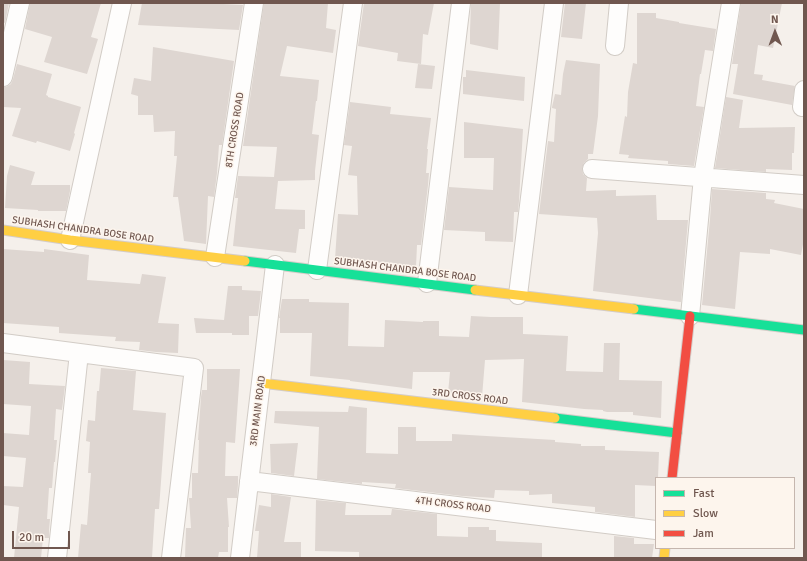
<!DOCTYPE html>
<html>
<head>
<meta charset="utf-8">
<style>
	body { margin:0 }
	#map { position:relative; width:807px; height:561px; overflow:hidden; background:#f5f0eb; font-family:Signika,sans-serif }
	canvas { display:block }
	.frame { position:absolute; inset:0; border:4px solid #70574f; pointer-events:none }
	.legend { position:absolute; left:655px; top:477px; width:140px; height:72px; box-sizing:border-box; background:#fdf5ed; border:1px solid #c5b6ae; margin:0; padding:5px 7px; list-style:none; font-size:12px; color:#70574f }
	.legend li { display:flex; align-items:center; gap:8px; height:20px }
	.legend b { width:20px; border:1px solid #c5b6ae }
	.north { position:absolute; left:755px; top:12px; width:40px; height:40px; -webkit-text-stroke:3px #fdf5ed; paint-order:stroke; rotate:359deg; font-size:11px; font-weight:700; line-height:16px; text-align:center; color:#70574f }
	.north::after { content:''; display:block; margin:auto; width:14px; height:18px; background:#70574f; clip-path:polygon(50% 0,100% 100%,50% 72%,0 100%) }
	.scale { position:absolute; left:12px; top:531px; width:58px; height:18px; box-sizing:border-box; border:2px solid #70574f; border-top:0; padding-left:5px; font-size:12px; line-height:14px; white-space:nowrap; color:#70574f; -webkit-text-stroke:3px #fdf5ed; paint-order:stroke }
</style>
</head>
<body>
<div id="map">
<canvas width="807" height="561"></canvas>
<div class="frame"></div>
<ul class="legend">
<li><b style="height:5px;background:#16e098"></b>Fast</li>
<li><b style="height:5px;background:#ffcf43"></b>Slow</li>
<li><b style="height:5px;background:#f24e42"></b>Jam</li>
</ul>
<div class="north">N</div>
<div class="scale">20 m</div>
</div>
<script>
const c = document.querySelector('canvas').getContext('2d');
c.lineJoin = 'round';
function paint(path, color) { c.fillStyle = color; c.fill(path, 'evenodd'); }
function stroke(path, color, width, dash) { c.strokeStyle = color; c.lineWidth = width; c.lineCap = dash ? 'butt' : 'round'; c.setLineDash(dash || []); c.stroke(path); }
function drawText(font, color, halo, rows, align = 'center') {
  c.font = font + ' Signika,sans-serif'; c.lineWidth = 3; c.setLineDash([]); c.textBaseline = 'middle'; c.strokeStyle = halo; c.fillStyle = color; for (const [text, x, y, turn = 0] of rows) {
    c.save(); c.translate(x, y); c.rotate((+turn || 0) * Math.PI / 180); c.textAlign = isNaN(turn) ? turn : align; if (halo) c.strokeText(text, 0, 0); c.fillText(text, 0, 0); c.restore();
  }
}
const building = new Path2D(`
	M3 3H9L5 23 3 22Z
	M30 3H101L91 37 98 39 87 74 44 62 52 37 25 29Z
	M142 3H204L243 5 239 30 138 25Z
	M264 3H328L326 28 336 30 333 53 287 46 280 76 319 80 317 101H316L312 134 319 135 315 171V180L278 181 275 209 305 210V229H299L296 253 233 246 238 198H235L238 176 274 177 277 147 243 146Z
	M364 3H434L428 35 423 34 421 64 397 61 398 53 358 46Z
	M471 3H500L498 50 470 44V31Z
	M565 3H586L582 39 561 37Z
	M741 3H782L773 48 758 45 754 74 763 75 762 80 795 86 792 105 733 94 738 64H732Z
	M637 13H656V18L679 22V23L716 29 713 51 705 50 701 74H700L696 106 704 107 694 166 668 164V161L628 158 629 155 619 154 625 116 627 117 628 92 633 63 637 64Z
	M153 47 234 61 222 145H219L217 173 214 197 208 196 206 244 184 241 178 197H173L177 156H174L175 131 154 132 153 115H138V96L131 94 134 78 151 81Z
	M566 60 600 64 598 116 593 154H588V159L584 163 582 168 583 174 587 178 586 191 616 190V196L656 195 657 220H688L681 302 593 291 598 233 597 218 539 214 548 141 554 142 556 109 552 108V107L555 94 561 95 563 74Z
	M17 64 52 74 46 95 48 96V97L81 107 74 133 75 134 70 151 37 141 36 143 12 136 21 108 3 107V87H6L11 84 13 79Z
	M418 64 435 66 432 89 415 88Z
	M466 70 525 77 524 101 463 94V77H466Z
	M726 97 743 100 739 128 795 127 794 153H792V170L766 169V172L715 168Z
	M350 102 391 107 390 114 431 118 427 149H428L426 173H429L428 185 421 245H417L416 267 396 266V263L365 262V261L335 259 338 214 358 215 357 176 348 175 352 146 344 145Z
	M464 122 523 129 519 201 518 212H514L513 242 485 241V232L444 230 449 187 493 190 494 158H464Z
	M10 165 35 172 31 185H70V191L66 211H38V210L5 208 7 176Z
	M712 189 766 193V199L775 200 774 203 804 209V239L801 255 770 249V254L740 252 735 309 702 305 710 219Z
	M3 249 44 252V249L89 255 87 280 140 284 142 274 166 277 158 323 179 324 178 353 156 352 139 350 140 342 115 341 116 337 59 333V327L3 323Z
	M228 286H242V290L261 291 258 316H249V335H232V333H196L194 318 224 320Z
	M282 299H309V302L349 303 348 346 384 347 385 320 423 322V321H439V336L469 337 471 316 491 317H523V334L568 336 566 371 603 372 604 343H620L619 380 662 381 661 418 633 415V412H607L603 411V410L584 409 522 402 524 359 485 360 482 397 448 393 450 372H413L412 389 350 381V380L310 376 312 333H280V318H279Z
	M3 360 30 362 29 384 65 386 62 410 56 409 54 440H57L55 462H54L52 488H49L47 519H50L49 531V538H43L41 558H14L19 507 3 505V486L23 487 26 458 3 456V433L29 435 31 406 3 404Z
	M101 368 136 371 133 410 166 413 159 509H155L152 558H78L81 524 87 525 91 473H88L90 442 86 441 88 420 95 421 97 391H99Z
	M207 369H240L239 385 235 443 226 442 225 476H238V484L237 498H227L229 527H228V552H219L218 558H185L186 528H191L189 498H192V473H198L199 440H198L201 397 202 390H207Z
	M349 406 367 408 366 453 398 454V427H416V441H452V434L555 440V442L581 444V446H605V450L659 452 658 478H656V486L635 485V517L595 512V507L552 503V494L529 495V491L495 490 494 498 462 496 395 488 396 484 362 482V484L317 479 319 427 274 423 275 411 348 412Z
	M298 443 294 476 271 473 270 444Z
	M271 494 291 497 284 542H301V558H257L259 531H255L259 505 271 507Z
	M316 500 346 503 345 515H391L392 509 437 514V536L468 537V527H489V530H496V541L542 543V558H444L413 557V558H359V552L315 551Z
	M614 536 634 538V544H654L652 558H614Z`);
const street = new Path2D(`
	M615 46 619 3
	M3 77 20 3
	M802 107 804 90
	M592 169 804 185
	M70 240 122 3
	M215 257 254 3
	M317 270 353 3
	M427 283 461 3
	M518 295 554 3
	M690 316 703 177 731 3
	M3 343 194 368 171 558
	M249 481 656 530
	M57 558 79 353
	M240 558 275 265`);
const fast = new Path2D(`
	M245 261 475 290
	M634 309 804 330
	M555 418 677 433`);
const slow = new Path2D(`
	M3 230 70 240 245 261
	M475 290 634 309
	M261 383 555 418
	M664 558 665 548`);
const jam = new Path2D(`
	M672 478 690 316`);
const streetNames = [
	["8TH CROSS ROAD",235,130,-81],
	["SUBHASH CHANDRA BOSE ROAD",83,230,8],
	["SUBHASH CHANDRA BOSE ROAD",405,270,7],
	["3RD CROSS ROAD",470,397,7],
	["3RD MAIN ROAD",258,411,-83],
	["4TH CROSS ROAD",453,505,7]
];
paint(building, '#ded6d1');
stroke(street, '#d2ccc6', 20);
stroke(fast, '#d4ccc8', 11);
stroke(slow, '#d4ccc8', 11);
stroke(jam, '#d4ccc8', 11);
stroke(street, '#fefdfc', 18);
stroke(fast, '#16e098', 9);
stroke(slow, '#ffcf43', 9);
stroke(jam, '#f24e42', 9);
drawText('10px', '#70574f', '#fdf5ed', streetNames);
</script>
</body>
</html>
